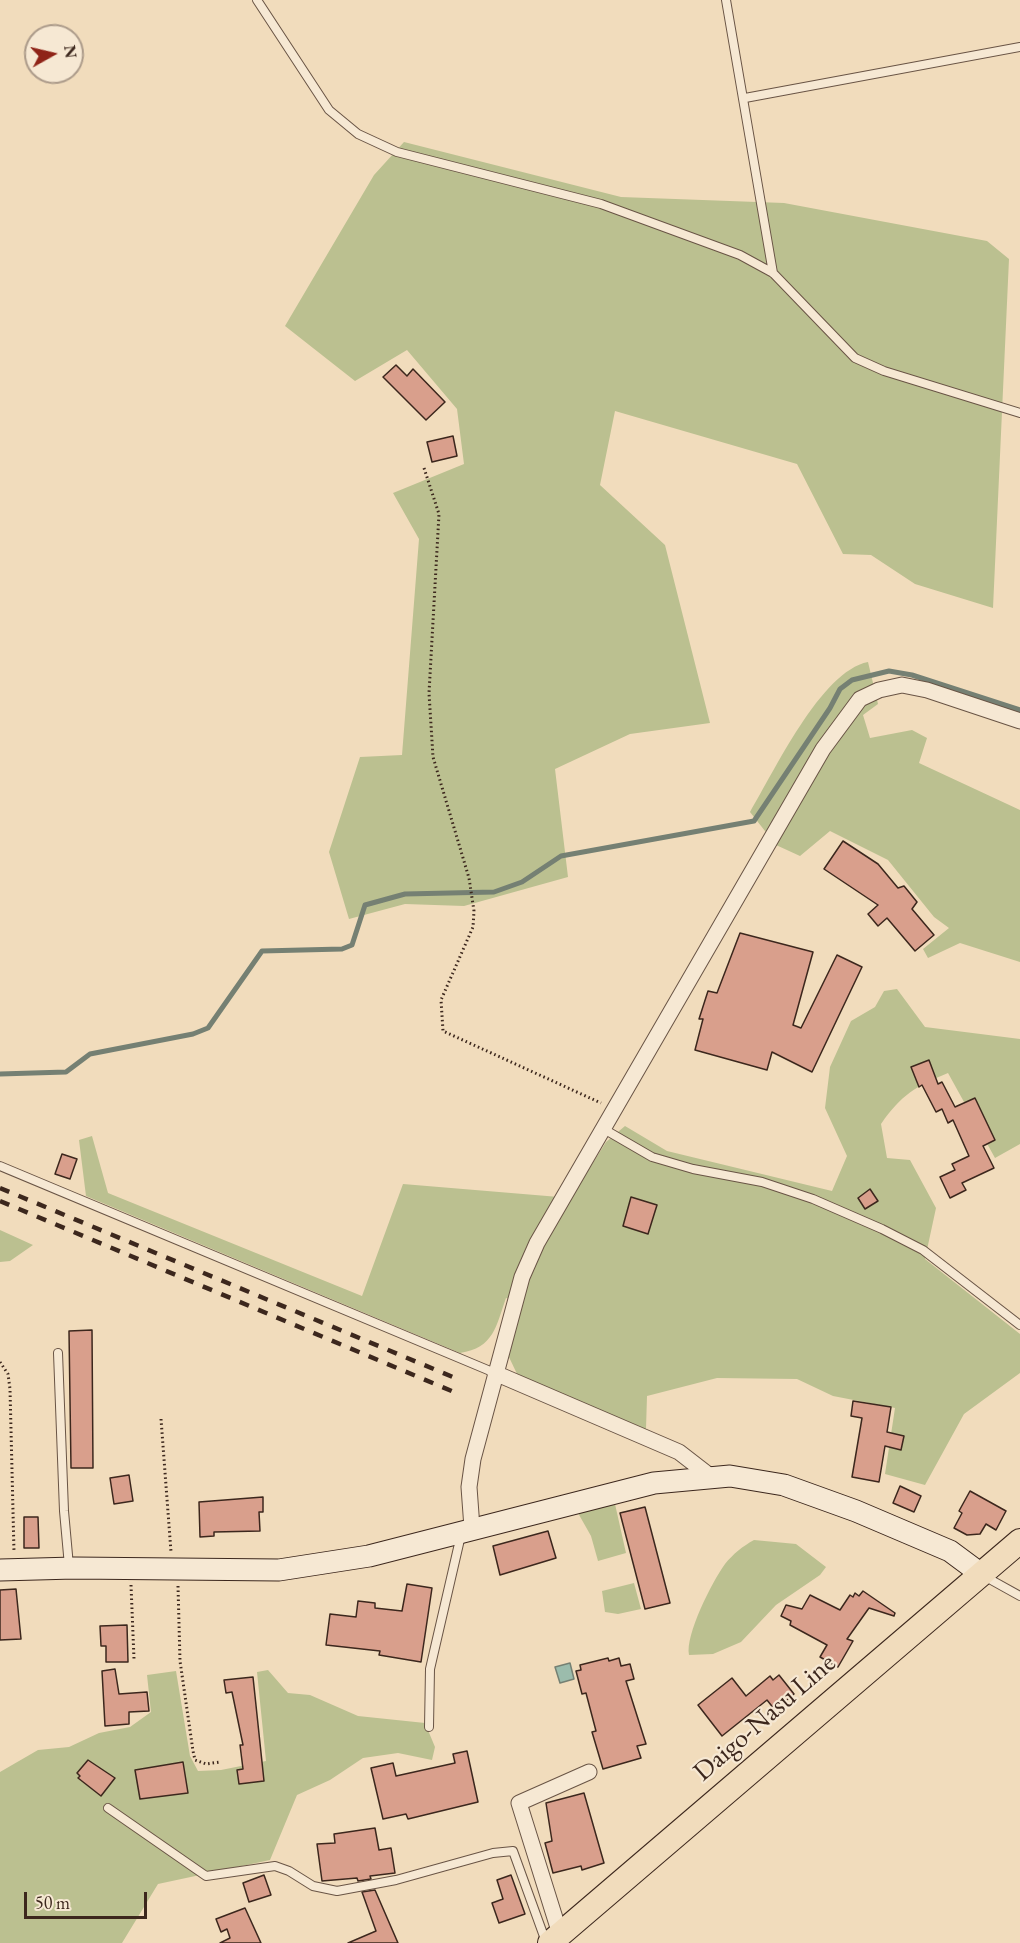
<!DOCTYPE html>
<html>
<head>
<meta charset="utf-8">
<style>
	body { margin:0 }
	#map { position:relative; width:1020px; height:1943px; overflow:hidden; background:#f1dcbc; font-family:"EB Garamond",serif }
	canvas { display:block }
	.north { position:absolute; left:24px; top:24px; width:60px; height:60px; box-sizing:border-box; background:#f6e8d3; border:2px solid #ac9b8a; border-radius:50%; rotate:82deg; font-size:16px; font-weight:700; line-height:24px; text-align:center; color:#3c271d }
	.north::after { content:''; display:block; margin:auto; width:21px; height:27px; background:#8f2418; clip-path:polygon(50% 0,100% 100%,50% 72%,0 100%) }
	.scale { position:absolute; left:24px; top:1892px; width:123px; height:27px; box-sizing:border-box; border:3px solid #3c271d; border-top:0; padding-left:8px; font-size:18px; line-height:21px; white-space:nowrap; color:#3c271d; -webkit-text-stroke:4px #f6e8d3; paint-order:stroke }
</style>
</head>
<body>
<div id="map">
<canvas width="1020" height="1943"></canvas>
<div class="north">N</div>
<div class="scale">50 m</div>
</div>
<script>
const c = document.querySelector('canvas').getContext('2d');
c.lineJoin = 'round';
function paint(path, color) { c.fillStyle = color; c.fill(path, 'evenodd'); }
function stroke(path, color, width, dash) { c.strokeStyle = color; c.lineWidth = width; c.lineCap = dash ? 'butt' : 'round'; c.setLineDash(dash || []); c.stroke(path); }
function drawText(font, color, halo, rows, align = 'center') {
  c.font = font + ' "EB Garamond",serif'; c.lineWidth = 4.5; c.setLineDash([]); c.textBaseline = 'middle'; c.strokeStyle = halo; c.fillStyle = color; for (const [text, x, y, turn = 0] of rows) {
    c.save(); c.translate(x, y); c.rotate((+turn || 0) * Math.PI / 180); c.textAlign = isNaN(turn) ? turn : align; if (halo) c.strokeText(text, 0, 0); c.fillText(text, 0, 0); c.restore();
  }
}
const green = new Path2D(`
	M404 142 621 197 784 203 987 241 1009 259 993 608 915 584 871 555 843 554 797 464 615 411 600 485 665 545 710 723 630 734 555 769 568 877 464 906 405 904 349 919 329 852 360 757 402 755 419 539 393 493 464 464 457 409 407 350 355 381 285 326 374 175Z
	M868 662 878 704 863 715 870 738 912 730 927 738 919 763 1020 810V962L960 943 928 958 923 949 949 928 934 917 888 860 830 831 800 856 776 845 750 812C774 772 821 671 868 662Z
	M897 989 925 1027 1020 1039V1144L995 1158 948 1073C916 1086 901 1095 881 1124L887 1158 910 1160 936 1208 925 1259 1020 1334V1373L964 1414 925 1485 885 1474 895 1408 833 1396 797 1379 717 1378 647 1396 646 1429 518 1376 508 1355 522 1302 506 1298C496 1326 494 1348 460 1353L86 1196 79 1140 92 1136 108 1193 362 1296 403 1184 571 1198 606 1142 625 1126 667 1151 832 1191 847 1156 825 1108 830 1067 851 1021 875 1007 884 991Z
	M0 1231V1230L33 1245 10 1261 0 1262Z
	M615 1504 626 1553 598 1561 591 1536 578 1513Z
	M754 1540 796 1544 826 1567 820 1575 776 1605 741 1642 713 1654 689 1655C685 1635 712 1582 725 1564 733 1554 743 1546 754 1540Z
	M634 1583 641 1609 618 1614 605 1612 602 1591Z
	M268 1670 288 1693 310 1695 358 1716 425 1723 435 1747 432 1760 398 1753 363 1758 330 1780 297 1795 270 1860 158 1884 122 1943H0V1772L38 1750 69 1747 99 1733 130 1727 151 1712 147 1675 176 1671 190 1756 198 1771 221 1770 266 1761 257 1672Z`);
const water = new Path2D(`
	M570 1663 574 1679 560 1683 555 1667Z`);
const stream = new Path2D(`
	M0 1074 66 1072 90 1054 193 1034 208 1028 262 951 342 949 352 945 365 905 405 894 494 892 522 882 561 856 754 821 830 708 840 689 852 680 889 671 912 675 1020 710`);
const building = new Path2D(`
	M396 365 407 376 413 369 445 402 426 420 383 377Z
	M453 436 457 456 432 462 427 442Z
	M843 841 878 864 898 888 904 886 917 902 912 909 934 935 915 951 887 918 878 926 868 914 878 905 824 869Z
	M740 933 813 952 793 1025 801 1028 837 955 862 967 812 1072 772 1052 767 1070 695 1050 703 1019H699L708 991 717 993Z
	M929 1060 938 1084 942 1082 955 1107 975 1098 995 1140 983 1146 994 1168 962 1183 966 1190 950 1198 940 1177 955 1170 952 1164 969 1156 953 1120 948 1123 942 1109 936 1112 922 1085 919 1087 911 1067Z
	M62 1154 77 1159 70 1179 55 1174Z
	M870 1189 878 1201 865 1209 858 1198Z
	M631 1197 657 1205 648 1234 623 1226Z
	M92 1330 93 1468H71L69 1331Z
	M853 1401 891 1407 887 1432 904 1436 901 1450 885 1446 879 1482 852 1477 862 1418 851 1416Z
	M129 1475 133 1501 114 1504 110 1478Z
	M900 1486 921 1496 914 1512 893 1503Z
	M970 1491 1006 1511 996 1530 986 1524 980 1534 967 1535 954 1528 962 1513 959 1511Z
	M263 1497V1512H259L260 1531 214 1532V1536L200 1537 199 1502Z
	M645 1507 670 1603 645 1609 620 1513Z
	M24 1517H38L39 1548H24Z
	M548 1531 556 1558 500 1575 493 1546Z
	M407 1584 432 1588 421 1662 379 1655 380 1651 326 1645 330 1614 356 1617 358 1601 375 1603V1608L402 1611Z
	M16 1589 21 1639 0 1640V1590Z
	M863 1591 895 1613 894 1616 869 1608 847 1639 853 1641 838 1667 820 1657 827 1645 790 1625 791 1621 781 1616 786 1605 802 1609 810 1595 840 1610 850 1595 853 1597 855 1593 859 1596Z
	M127 1625 128 1662H106V1646H101L100 1626Z
	M608 1658 609 1661 619 1658 621 1666 630 1664 634 1679 626 1681 646 1744 637 1746 641 1758 603 1769 592 1732 596 1731 586 1693 582 1694 576 1671 581 1670 580 1665Z
	M115 1669 119 1694 147 1692 149 1711 129 1712V1724L105 1726 102 1671Z
	M779 1675 794 1694 775 1710 767 1700 722 1736 698 1705 732 1678 746 1696 770 1676 773 1680Z
	M253 1677 264 1781 239 1784 237 1770 243 1769 240 1745H243L232 1692 226 1693 224 1680Z
	M467 1751 478 1802 408 1819 406 1814 383 1819 371 1768 393 1763 396 1776 455 1763 453 1754Z
	M88 1760 115 1778 101 1796 78 1778 80 1776 77 1773Z
	M183 1762 188 1793 140 1799 135 1770Z
	M584 1793 604 1863 582 1870 581 1866 553 1873 545 1843 552 1841 546 1803Z
	M375 1828 379 1850 391 1848 395 1873 370 1876 371 1879 358 1881 357 1878 322 1881 317 1844 335 1843 334 1834Z
	M264 1875 271 1895 249 1902 243 1883Z
	M511 1875 525 1914 499 1923 492 1903 503 1899 497 1880Z
	M375 1890 398 1943H348L376 1931 362 1892Z
	M245 1908 261 1943H220L230 1938 227 1929 221 1932 216 1919Z`);
const path = new Path2D(`
	M424 468 439 514 429 693 433 757 469 878 474 911 473 927 441 1000 443 1031 601 1103
	M0 1362 8 1374 10 1389 14 1552
	M161 1419 171 1552
	M131 1585 134 1659
	M178 1586 180 1661 193 1751 195 1760 206 1764 220 1762`);
const lane = new Path2D(`
	M257 0 329 110 358 134 397 152 601 204 740 255 773 273 855 358 884 371 1020 413
	M726 0 773 273
	M745 98 1020 47
	M602 1128 652 1157 693 1169 762 1182 813 1199 882 1229 923 1250 1020 1325
	M0 1166 495 1373
	M58 1353 64 1511 69 1566
	M984 1576 1020 1596
	M429 1727 430 1669 461 1535
	M108 1808 206 1876 275 1866 289 1871 313 1886 337 1891 396 1880 493 1853 513 1851 546 1942`);
const street = new Path2D(`
	M495 1373 679 1452 710 1476
	M472 1528 469 1487 473 1459 522 1277 537 1243 823 749 860 699 879 690 902 685 927 690 1020 721
	M560 1934 519 1803 589 1772`);
const secondary = new Path2D(`
	M0 1570 74 1568 279 1570 369 1556 654 1483 730 1476 784 1485 856 1511 950 1551 981 1574`);
const primary = new Path2D(`
	M550 1943 1020 1541`);
const rail = new Path2D(`
	M0 1188 460 1380
	M0 1201 454 1392`);
const streetNames = [
	["Daigo-Nasu Line",765,1718,-41]
];
paint(green, '#bbc090');
paint(water, '#9bbcac');
stroke(water, '#758073', 1.5);
stroke(stream, '#758073', 5);
paint(building, '#d99f8c');
stroke(building, '#3c271d', 1.5);
stroke(lane, '#695445', 10);
stroke(street, '#695445', 17);
stroke(secondary, '#3c271d', 23);
stroke(primary, '#3c271d', 26);
stroke(path, '#3c271d', 3, [1.5, 3]);
stroke(lane, '#f6e8d3', 8);
stroke(street, '#f6e8d3', 15);
stroke(secondary, '#f6e8d3', 21);
stroke(primary, '#f1dcbc', 24);
stroke(rail, '#3c271d', 4.5, [10, 10]);
drawText('27px', '#3c271d', '#f6e8d3', streetNames);
</script>
</body>
</html>
